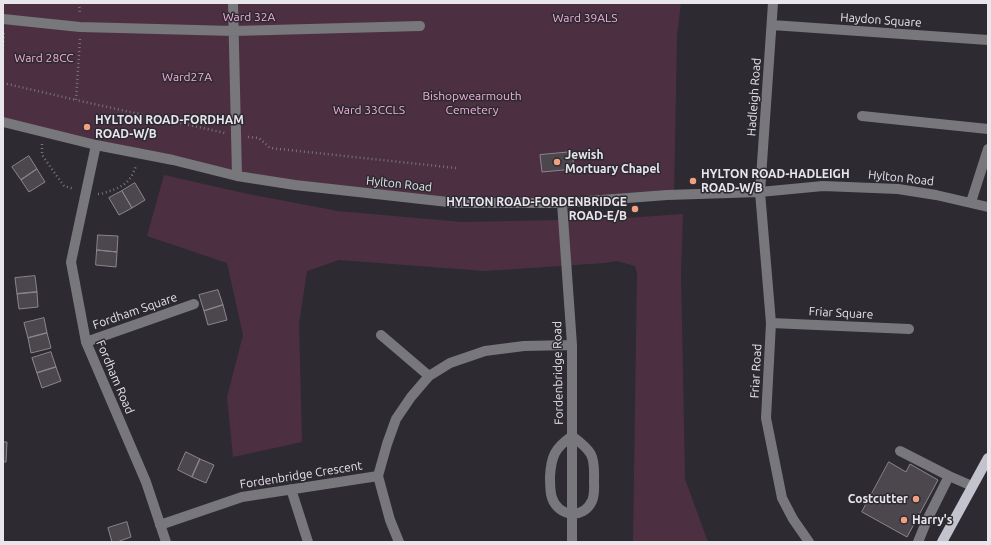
<!DOCTYPE html>
<html>
<head>
<meta charset="utf-8">
<style>
	body { margin:0 }
	#map { position:relative; width:991px; height:545px; overflow:hidden; background:#2d2a32; font-family:Ubuntu,sans-serif }
	canvas { display:block }
	.frame { position:absolute; inset:0; border:4px solid #e8e6eb; pointer-events:none }
</style>
</head>
<body>
<div id="map">
<canvas width="991" height="545"></canvas>
<div class="frame"></div>
</div>
<script>
const c = document.querySelector('canvas').getContext('2d');
c.lineJoin = 'round';
function paint(path, color) { c.fillStyle = color; c.fill(path, 'evenodd'); }
function stroke(path, color, width, dash) { c.strokeStyle = color; c.lineWidth = width; c.lineCap = dash ? 'butt' : 'round'; c.setLineDash(dash || []); c.stroke(path); }
function drawText(font, color, halo, rows, align = 'center') {
  c.font = font + ' Ubuntu,sans-serif'; c.lineWidth = 3; c.setLineDash([]); c.textBaseline = 'middle'; c.strokeStyle = halo; c.fillStyle = color; for (const [text, x, y, turn = 0] of rows) {
    c.save(); c.translate(x, y); c.rotate((+turn || 0) * Math.PI / 180); c.textAlign = isNaN(turn) ? turn : align; if (halo) c.strokeText(text, 0, 0); c.fillText(text, 0, 0); c.restore();
  }
}
const green = new Path2D(`
	M3 3H681L677 35 674 195 457 203 302 186 3 122Z
	M164 175 248 194 338 211 462 222 611 219 683 214 681 273 685 479 708 542H633L637 273 635 266 617 261 605 263 485 271 339 260 307 271 299 324 302 442 233 457 227 397 243 335 227 263 147 236Z`);
const building = new Path2D(`
	M572 152 574 169 542 172 540 155Z
	M29 156 37 169 21 180 12 167Z
	M37 169 45 182 29 192 21 180Z
	M135 183 145 200 132 208 122 191Z
	M122 191 132 208 119 215 109 198Z
	M98 235 118 236 117 252 97 250Z
	M97 250 117 252 116 267 96 265Z
	M35 276 37 292 17 294 15 278Z
	M218 290 223 305 204 311 199 295Z
	M37 292 38 307 19 309 17 294Z
	M223 305 227 320 208 325 204 311Z
	M44 318 47 333 28 338 24 323Z
	M47 333 51 348 31 353 28 338Z
	M51 352 56 367 37 373 32 358Z
	M56 367 61 381 42 388 37 373Z
	M3 442H7L6 462H3Z
	M186 452 200 459 192 477 178 470Z
	M200 459 214 465 206 483 192 477Z
	M889 462 906 472 910 464 938 480 907 537 862 512Z
	M127 522 131 537 117 542H112L108 528Z`);
const path = new Path2D(`
	M79 3 80 14
	M80 39 76 100 225 133
	M3 50 4 30
	M3 83 76 100
	M248 137 259 138 270 148 456 168
	M42 144V155L64 186 74 189
	M98 194H101C121 187 129 186 136 166`);
const minor = new Path2D(`
	M233 3 237 176
	M773 3 760 192 771 323 766 418 782 498 793 519 809 542
	M3 19 80 27 234 31 420 26
	M772 25 988 40
	M862 116 988 129
	M3 122 96 145 173 160 237 176 295 185 457 203H562L667 195 760 192 823 186 898 189 936 195 988 207
	M96 145 71 262 86 342 146 482 166 542
	M971 202 988 149
	M562 203 572 345V542
	M771 323 909 329
	M381 335 429 376
	M86 342 194 304
	M572 436C592 451 595 455 594 480 594 487 595 494 592 501 583 520 559 517 552 498 550 492 550 484 550 477 551 456 555 448 572 436Z
	M900 451 949 476
	M291 489 308 542
	M160 525 242 497 378 476
	M399 542 390 520 378 476 387 444 396 419 411 397 429 376 450 363 485 351 524 346 572 345
	M918 542 927 520 949 476 972 486`);
const major = new Path2D(`
	M942 542 988 458`);
const markers = [
	[87,127,4,"#f2a080"],
	[557,162,4,"#f2a080"],
	[693,181,4,"#f2a080"],
	[635,209,4,"#f2a080"],
	[916,499,4,"#f2a080"],
	[904,520,4,"#f2a080"]
];
const parkNames = [
	["Ward 32A",249,17],
	["Ward 39ALS",585,18],
	["Ward 28CC",44,58],
	["Ward27A",187,77],
	["Bishopwearmouth",472,96],
	["Cemetery",472,110],
	["Ward 33CCLS",369,110]
];
const streetNames = [
	["Haydon Square",881,20,4],
	["Hadleigh Road",754,97,-86],
	["Hylton Road",901,178,6],
	["Hylton Road",399,184,6],
	["Fordham Square",135,311,-19],
	["Friar Square",841,313,3],
	["Friar Road",756,371,-87],
	["Fordenbridge Road",558,373,-91],
	["Fordham Road",115,377,67],
	["Fordenbridge Crescent",301,475,-9]
];
const poiNames = [
	["HYLTON ROAD-FORDHAM",95,120],
	["ROAD-W/B",95,134],
	["Jewish",565,155],
	["Mortuary Chapel",565,169],
	["HYLTON ROAD-HADLEIGH",701,174],
	["ROAD-W/B",701,188],
	["HYLTON ROAD-FORDENBRIDGE",627,202,"right"],
	["ROAD-E/B",627,216,"right"],
	["Costcutter",908,499,"right"],
	["Harry's",912,520]
];
paint(green, '#4c3041');
paint(building, '#4c464d');
stroke(building, '#8c858e', 1);
stroke(path, '#77747b', 2.5, [1, 3]);
stroke(minor, '#77777c', 10);
stroke(major, '#c2c3cc', 10);
for (const [x, y, r, color] of markers) { const dot = new Path2D(); dot.arc(x, y, r, 0, 2 * Math.PI); c.fillStyle = color; c.fill(dot); stroke(dot, '#2d2a32', 1.5); }
drawText('12px', '#f5b0da', '#2d2a32', parkNames);
drawText('12px', '#e8e6eb', '#2d2a32', streetNames);
drawText('bold 12px', '#e8e6eb', '#2d2a32', poiNames, 'left');
</script>
</body>
</html>
